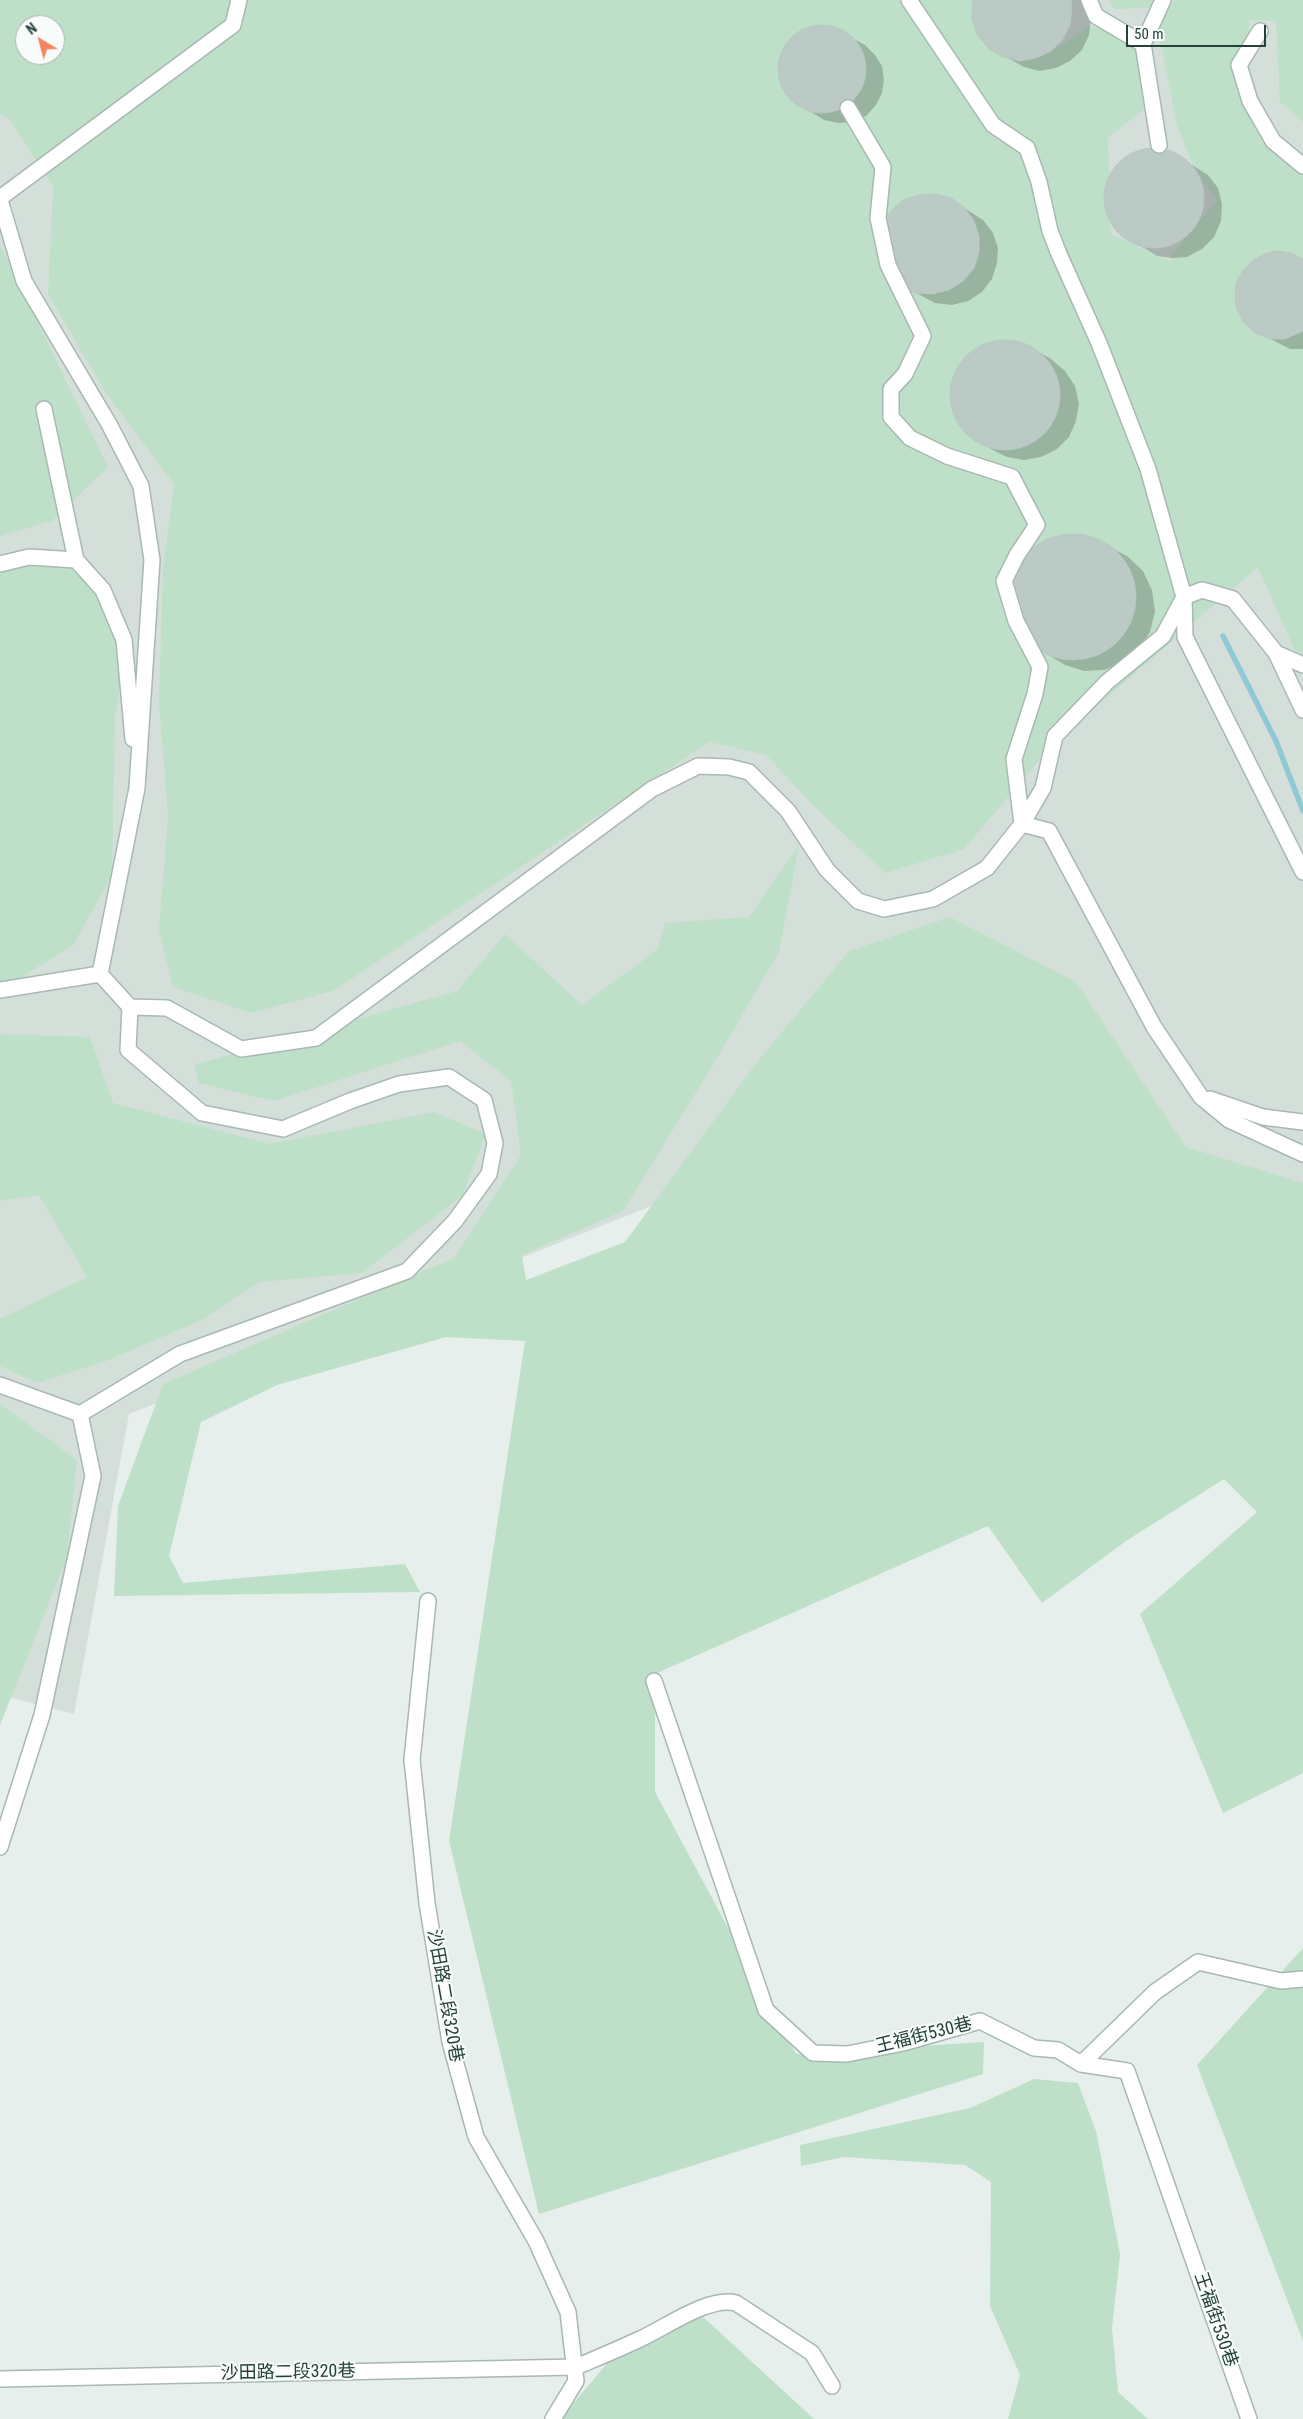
<!DOCTYPE html>
<html>
<head>
<meta charset="utf-8">
<style>
	body { margin:0 }
	#map { position:relative; width:1303px; height:2419px; overflow:hidden; background:#e6efeb; font-family:"Roboto Condensed",sans-serif }
	canvas { display:block }
	.north { position:absolute; left:15px; top:15px; width:50px; height:50px; box-sizing:border-box; background:#f7fbf9; border:1px solid #a3b1ad; border-radius:50%; rotate:323deg; font-size:14px; font-weight:700; line-height:20px; text-align:center; color:#24423a }
	.north::after { content:''; display:block; margin:auto; width:18px; height:22px; background:#f4845f; clip-path:polygon(50% 0,100% 100%,50% 72%,0 100%) }
	.scale { position:absolute; left:1126px; top:25px; width:140px; height:22px; box-sizing:border-box; border:2px solid #24423a; border-top:0; padding-left:6px; font-size:15px; line-height:18px; white-space:nowrap; color:#24423a; -webkit-text-stroke:4px #f7fbf9; paint-order:stroke }
</style>
</head>
<body>
<div id="map">
<canvas width="1303" height="2419"></canvas>
<div class="north">N</div>
<div class="scale">50 m</div>
</div>
<script>
const c = document.querySelector('canvas').getContext('2d');
c.lineJoin = 'round';
function paint(path, color) { c.fillStyle = color; c.fill(path, 'evenodd'); }
function stroke(path, color, width, dash) { c.strokeStyle = color; c.lineWidth = width; c.lineCap = dash ? 'butt' : 'round'; c.setLineDash(dash || []); c.stroke(path); }
function drawText(font, color, halo, rows, align = 'center') {
  c.font = font + ' "Roboto Condensed","Noto Sans TC",sans-serif'; c.lineWidth = 4; c.setLineDash([]); c.textBaseline = 'middle'; c.strokeStyle = halo; c.fillStyle = color; for (const [text, x, y, turn = 0] of rows) {
    c.save(); c.translate(x, y); c.rotate((+turn || 0) * Math.PI / 180); c.textAlign = isNaN(turn) ? turn : align; if (halo) c.strokeText(text, 0, 0); c.fillText(text, 0, 0); c.restore();
  }
}
const built = new Path2D(`
	M664 0H1303V1272L847 1128 129 1414 74 1714 0 1695V32L210 497Z`);
const green = new Path2D(`
	M0 0H977L1020 58 1046 55 1088 27 1109 29 1134 39 1144 109 1108 138 1111 234 1172 262 1171 255 1217 200 1193 166 1177 125 1158 28 1175 0H1303V122L1280 102 1276 21 1249 20 1250 117 1303 161V669L1258 567 1052 745 964 849 885 873 814 806 766 755 709 742 333 991 251 1013 173 987 159 930 168 816 159 701 163 569 174 484 106 393 48 294 53 186 10 120 0 114ZM25 25H55V55H25Z
	M1109 0H1155L1149 8 1114 9Z
	M0 245 108 467 52 521 0 536Z
	M24 551 92 562 128 630 115 719 112 876 73 945 14 982H0V558Z
	M799 845 779 952 714 1063 623 1211 522 1255 526 1280 625 1242 754 1066 849 951 950 917 1076 982 1186 1147 1303 1183V1773L1223 1813 1140 1614 1257 1512 1224 1479 1126 1541 1042 1603 988 1526 655 1674V1792L796 2054 984 2042 983 2074 539 2214 449 1841 525 1341 446 1337 277 1385 201 1422 169 1556 183 1583 405 1564 420 1592 114 1596 118 1506 163 1384 454 1258 521 1155 511 1081 460 1041 274 1101 199 1083 194 1065 457 991 505 934 582 1005 657 950 665 923 749 917Z
	M0 1034 90 1037 113 1103 270 1144 434 1112 486 1134 462 1196 362 1273 259 1282 202 1320 106 1361 37 1383 0 1366V1319L87 1277 39 1195 0 1201Z
	M0 1404 77 1460 67 1557 0 1725Z
	M1303 1948V2341L1197 2065Z
	M1034 2079 1078 2083 1096 2131 1120 2254 1112 2328 1118 2392 1148 2419H1008L1020 2375 990 2306 991 2182 965 2165 844 2157 801 2166 800 2145 970 2108Z
	M700 2314 814 2419H560L626 2341Z`);
const shadow = new Path2D(`
	M974 0H1086L1091 19 1089 35 1082 50 1070 61 1056 68 1039 71 1024 67 990 48Z
	M820 27 833 28 865 45 875 55 882 66 884 80 882 93 876 105 866 116 852 122 838 123 824 120 792 100 783 89 779 75 780 60 785 47 794 37 806 30Z
	M1158 149 1174 154 1208 175 1218 188 1222 204 1221 221 1214 237 1202 249 1187 257 1172 258 1157 256 1144 248 1124 237 1114 226 1107 213 1105 198 1108 183 1115 169 1126 159 1141 152Z
	M950 199 983 220 993 233 998 248 997 263 992 279 982 292 968 301 952 305 935 303 901 285Z
	M1303 260V349H1290L1257 332Z
	M997 342H1015L1032 348 1051 359 1065 371 1075 386 1079 404 1076 421 1069 437 1057 449 1041 457 1024 460 1007 457 991 449 972 437 960 425 953 409 951 391 955 374 965 359 979 348Z
	M1066 535 1088 536 1127 556 1143 571 1152 590 1155 611 1150 632 1138 650 1122 663 1104 670 1084 671 1065 665 1029 643 1010 588 1016 569 1027 553 1045 540Z`);
const stream = new Path2D(`
	M1223 636 1276 741 1303 811`);
const building = new Path2D(`
	M973 0H1071L1072 8 1070 24 1063 39 1051 51 1036 58 1020 61 1003 57 989 49 978 36 972 20Z
	M778 69a44 44 0 1 1 88 0a44 44 0 1 1-88 0Z
	M1104 198a50 50 0 1 1 100 0a50 50 0 1 1-100 0Z
	M935 194 951 198 964 207 974 221 979 236V252L974 268 963 281 949 290 932 294 915 293 900 286 882 225 891 211 903 200 919 195Z
	M1278 251 1291 253 1303 259V331L1285 339H1270L1256 333 1244 323 1237 310 1235 297 1236 283 1243 271 1252 261 1264 254Z
	M950 395a55 55 0 1 1 110 0a55 55 0 1 1-110 0Z
	M1010 597a63 63 0 1 1 126 0a63 63 0 1 1-126 0Z`);
const minor = new Path2D(`
	M909 0 993 125 1027 148 1039 182 1050 231 1059 254 1099 343 1148 469 1184 597 1185 637 1303 872
	M1089 0 1096 16 1143 44
	M1260 31 1239 65 1250 101 1273 141 1303 166
	M848 108 883 167 878 218 888 265 923 336 905 374 891 389V417L910 438 947 456 1012 477 1037 525 1017 555 1004 581 1016 621 1040 667 1035 694 1014 759 1022 824 1049 831 1154 1027 1201 1097 1229 1120 1303 1154
	M1159 145 1143 44 1163 0
	M0 198 233 25 239 0
	M0 200 24 281 109 424 141 486 152 560 137 788 100 974
	M44 409 76 560
	M0 564 29 557 76 560 103 590 124 640 133 739
	M1276 653 1303 665
	M0 990 100 974 130 1007 128 1050 202 1113 283 1129 350 1101 399 1084 449 1077 484 1100 495 1143 489 1174 455 1221 407 1271 180 1354 80 1414 93 1476 42 1715 0 1847
	M130 1007 167 1008 241 1049 316 1038 652 789 698 766 729 767 749 772 788 811 827 870 858 901 884 909 933 899 987 868 1022 824 1043 788 1055 736 1107 682 1163 636 1184 597 1202 590 1233 599 1276 653 1303 710
	M1210 1099 1263 1117 1303 1122
	M0 1385 80 1414
	M428 1601 412 1760 427 1903 450 2042 476 2137 536 2241 568 2312 576 2381 553 2419
	M654 1681 766 2010 813 2053 847 2054 903 2043 980 2021 1034 2048 1058 2050 1081 2064 1127 2071 1249 2419
	M1081 2064 1155 1992 1198 1962 1281 1981 1303 1979
	M0 2379 576 2367C597 2358 619 2349 640 2339 665 2328 708 2296 736 2303L812 2353 832 2386`);
const streetNames = [
	["沙田路二段320巷",444,1996,80],
	["王福街530巷",924,2036,-14],
	["王福街530巷",1215,2320,71],
	["沙田路二段320巷",288,2373,-1]
];
paint(built, '#d4dfda');
paint(green, '#bfe0c8');
paint(shadow, '#0003');
stroke(stream, '#8ec9d4', 5.5);
paint(building, '#bbcac4');
stroke(building, '#b8c9c2', 1);
stroke(minor, '#a8b8b2', 18);
stroke(minor, '#fff', 15);
drawText('18px', '#24423a', '#f7fbf9', streetNames);
</script>
</body>
</html>
